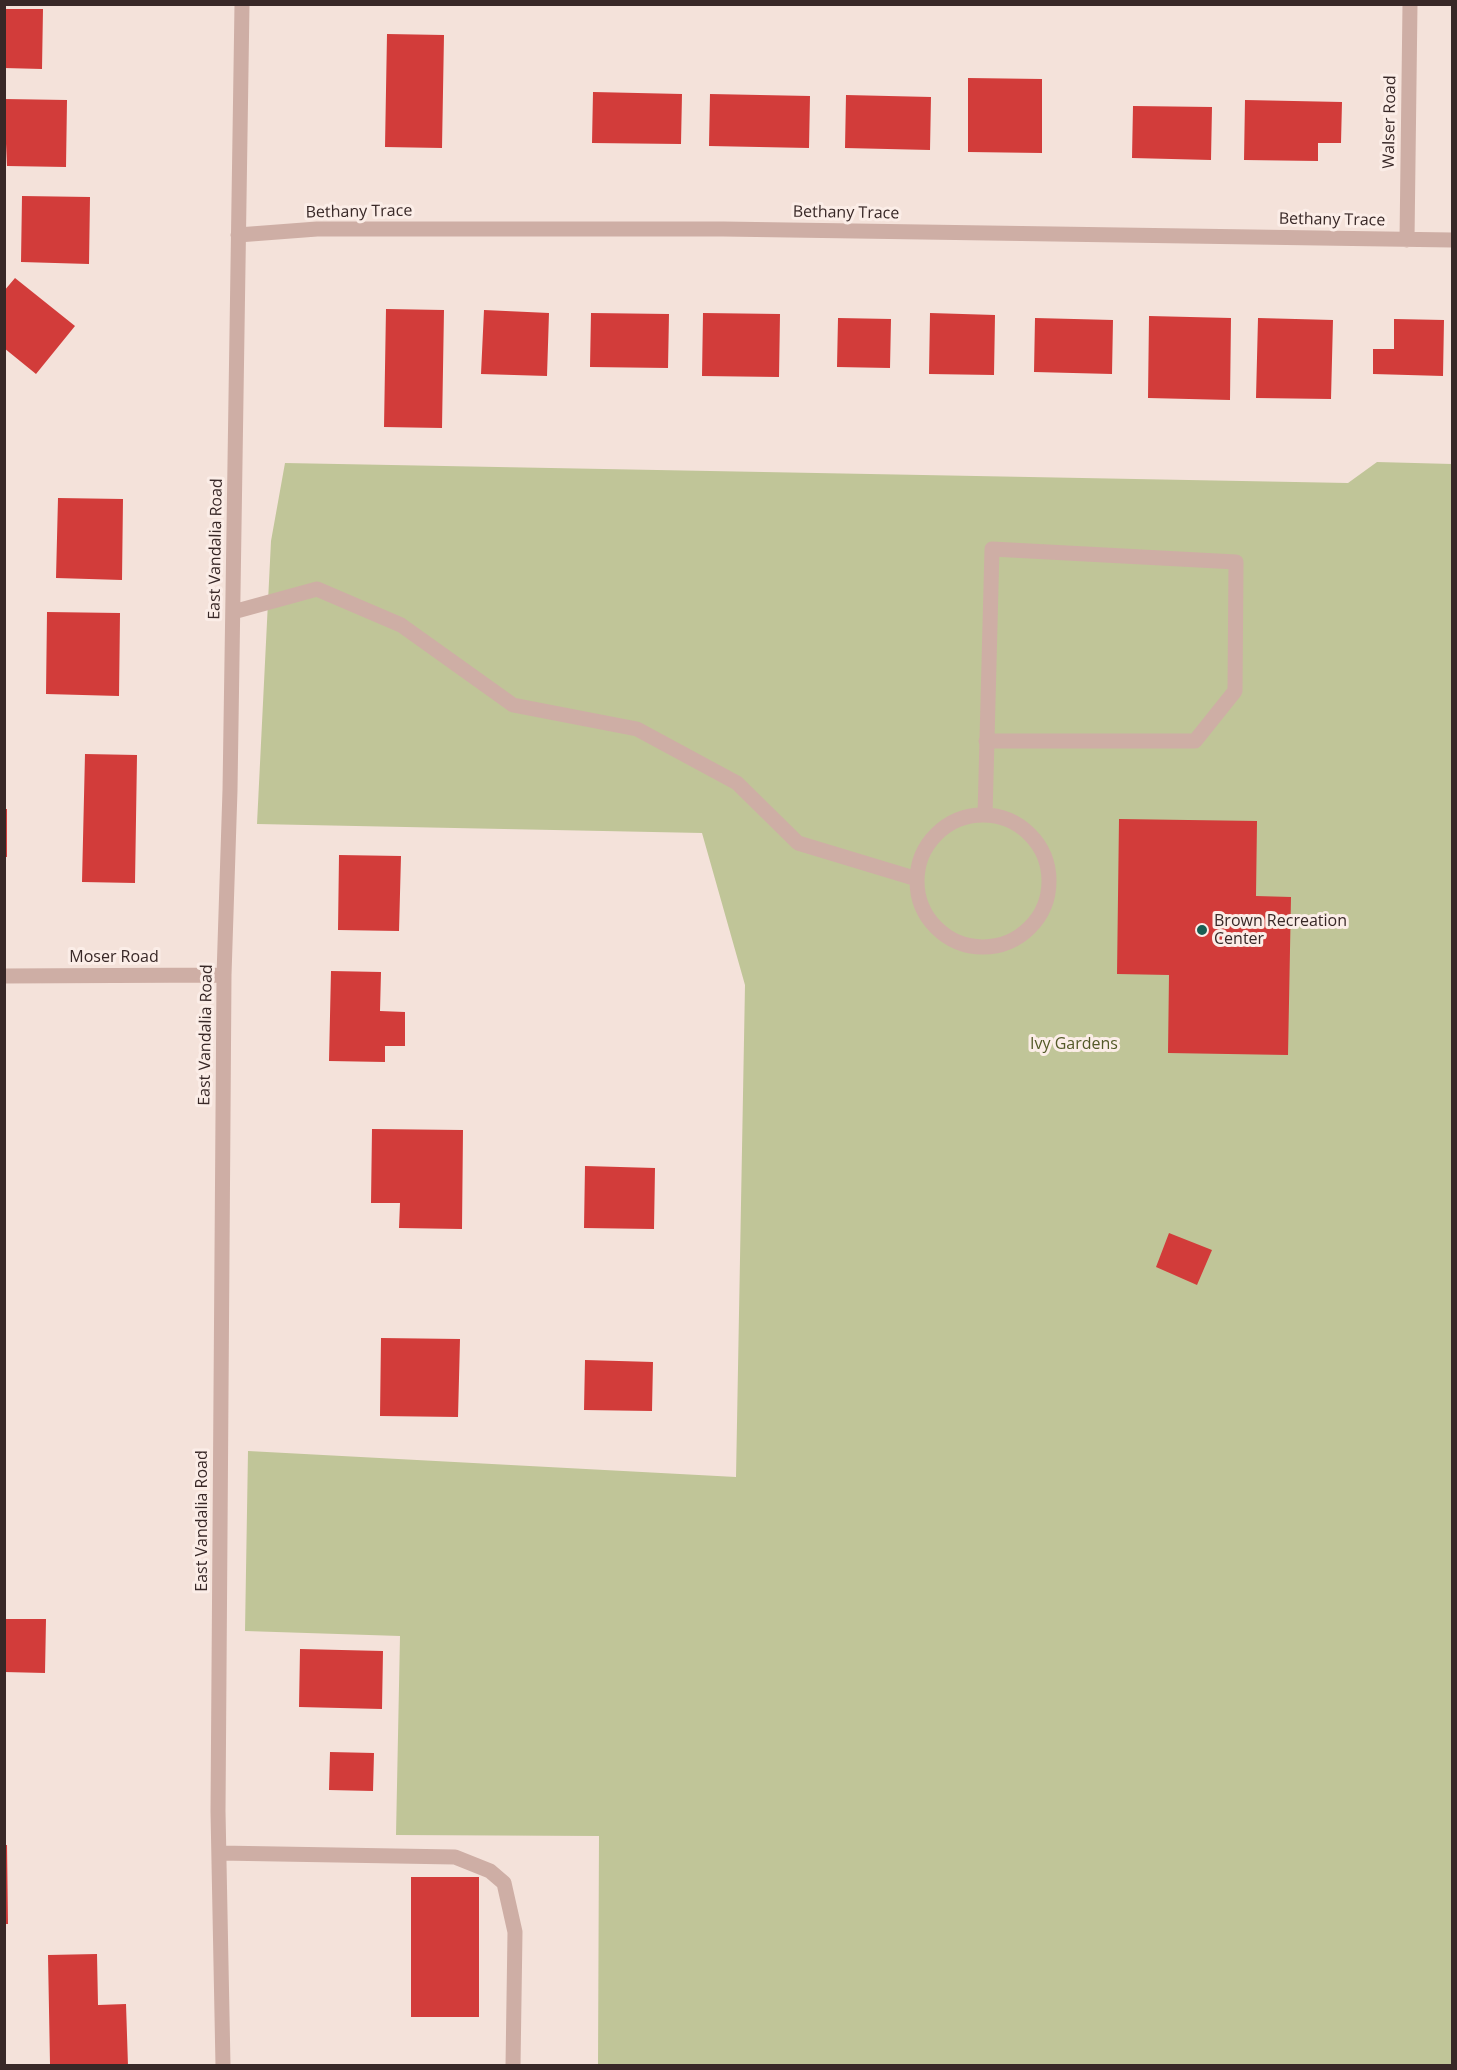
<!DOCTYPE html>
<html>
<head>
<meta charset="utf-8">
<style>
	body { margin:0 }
	#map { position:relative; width:1457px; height:2070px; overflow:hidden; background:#f4e2da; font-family:"Open Sans",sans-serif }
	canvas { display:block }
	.frame { position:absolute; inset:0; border:6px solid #382827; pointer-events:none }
</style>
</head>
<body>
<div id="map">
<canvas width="1457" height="2070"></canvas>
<div class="frame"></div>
</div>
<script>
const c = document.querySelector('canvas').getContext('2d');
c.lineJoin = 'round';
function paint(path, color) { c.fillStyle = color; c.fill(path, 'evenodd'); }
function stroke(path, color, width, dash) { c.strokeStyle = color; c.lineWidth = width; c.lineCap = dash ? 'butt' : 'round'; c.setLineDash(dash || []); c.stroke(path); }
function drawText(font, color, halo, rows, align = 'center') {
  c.font = font + ' "Open Sans",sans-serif'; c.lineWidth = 6; c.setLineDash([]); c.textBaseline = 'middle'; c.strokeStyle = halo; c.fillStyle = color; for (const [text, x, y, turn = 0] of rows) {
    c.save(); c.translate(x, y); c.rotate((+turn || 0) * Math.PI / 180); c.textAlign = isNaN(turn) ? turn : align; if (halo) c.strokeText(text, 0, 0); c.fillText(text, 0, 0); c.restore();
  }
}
const green = new Path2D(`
	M1377 462 1452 464V2065H598L599 1836 396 1835 400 1636 245 1631 248 1451 736 1477 745 985 702 833 257 824 271 541 285 463 1348 483Z`);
const building = new Path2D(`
	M4 9H43L42 69 4 68Z
	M387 34 444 35 442 148 385 147Z
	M968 78 1042 79V153L968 152Z
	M593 92 682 94 681 144 592 143Z
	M710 94 810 96 809 148 709 146Z
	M846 95 931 97 930 150 845 148Z
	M4 99 67 100 66 167 7 166Z
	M1245 100 1342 102 1341 143H1318V161L1244 160Z
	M1133 106 1212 107 1211 160 1132 158Z
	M22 196 90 197 89 264 21 262Z
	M15 278 75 326 36 374 4 348V291Z
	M386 309 444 310 442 428 384 427Z
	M484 310 549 313 547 376 481 374Z
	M591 313 669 314 668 368 590 367Z
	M703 313 780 314 779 377 702 376Z
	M930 313 995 315 994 375 929 374Z
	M1149 316 1231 318 1230 400 1148 398Z
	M838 318 891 319 890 368 837 367Z
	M1035 318 1113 320 1112 374 1034 372Z
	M1258 318 1333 320 1331 399 1256 398Z
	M1394 319 1444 320 1443 376 1373 374V349H1394Z
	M58 498 123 499 122 580 56 578Z
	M47 612 120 613 119 696 46 694Z
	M85 754 137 755 135 883 82 882Z
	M4 809H7V857H4Z
	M1119 819 1257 821 1256 896 1291 897 1288 1055 1168 1053 1169 975 1117 974Z
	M339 855 401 856 399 931 338 930Z
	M331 971 381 972 380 1011 405 1012V1046H385V1062L329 1061Z
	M372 1129 463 1130 462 1229 399 1228 400 1203H371Z
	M585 1166 655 1168 654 1229 584 1228Z
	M1169 1233 1212 1250 1197 1285 1156 1267Z
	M381 1338 460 1339 458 1417 380 1416Z
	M585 1360 653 1362 652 1411 584 1410Z
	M5 1619H46L45 1673 4 1672Z
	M300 1649 383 1651 382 1709 299 1707Z
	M330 1752 374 1753 373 1791 329 1790Z
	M4 1845H7L8 1924H4Z
	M411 1877H479V2017H411Z
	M97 1954 98 2005 126 2004 128 2066 50 2064 48 1955Z`);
const minor = new Path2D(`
	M238 235 317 229H723L1452 240
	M1407 240 1410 4
	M233 612 317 589 401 625 513 705 637 729 737 783 798 843 917 879
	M985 815 992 549 1236 562 1235 691 1195 741H986
	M917 881a66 66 0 1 1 132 0a66 66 0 1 1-132 0Z
	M4 976 224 975
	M219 1853 455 1857 490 1871 504 1883 515 1932 513 2066
	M223 2066 218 1811 224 975 230 790 242 4`);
const markers = [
	[1202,930,6,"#185e53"]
];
const streetNames = [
	["Walser Road",1390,122,-89],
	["Bethany Trace",359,212,-1],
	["Bethany Trace",846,213,1],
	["Bethany Trace",1332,220,1],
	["East Vandalia Road",216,549,-89],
	["Moser Road",114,957],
	["East Vandalia Road",206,1035,-89],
	["East Vandalia Road",202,1521,-90]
];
const poiNames = [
	["Brown Recreation",1214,921],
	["Center",1214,939]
];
const parkNames = [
	["Ivy Gardens",1074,1044]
];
paint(green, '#c0c598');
paint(building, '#d23c3a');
stroke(minor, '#ceaea5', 15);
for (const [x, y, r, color] of markers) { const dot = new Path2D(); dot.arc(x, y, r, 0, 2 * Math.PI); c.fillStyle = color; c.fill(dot); stroke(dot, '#fbede7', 2); }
drawText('16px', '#382827', '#fbede7', streetNames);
drawText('16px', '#382827', '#fbede7', poiNames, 'left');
drawText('16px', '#535928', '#fbede7', parkNames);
</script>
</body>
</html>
